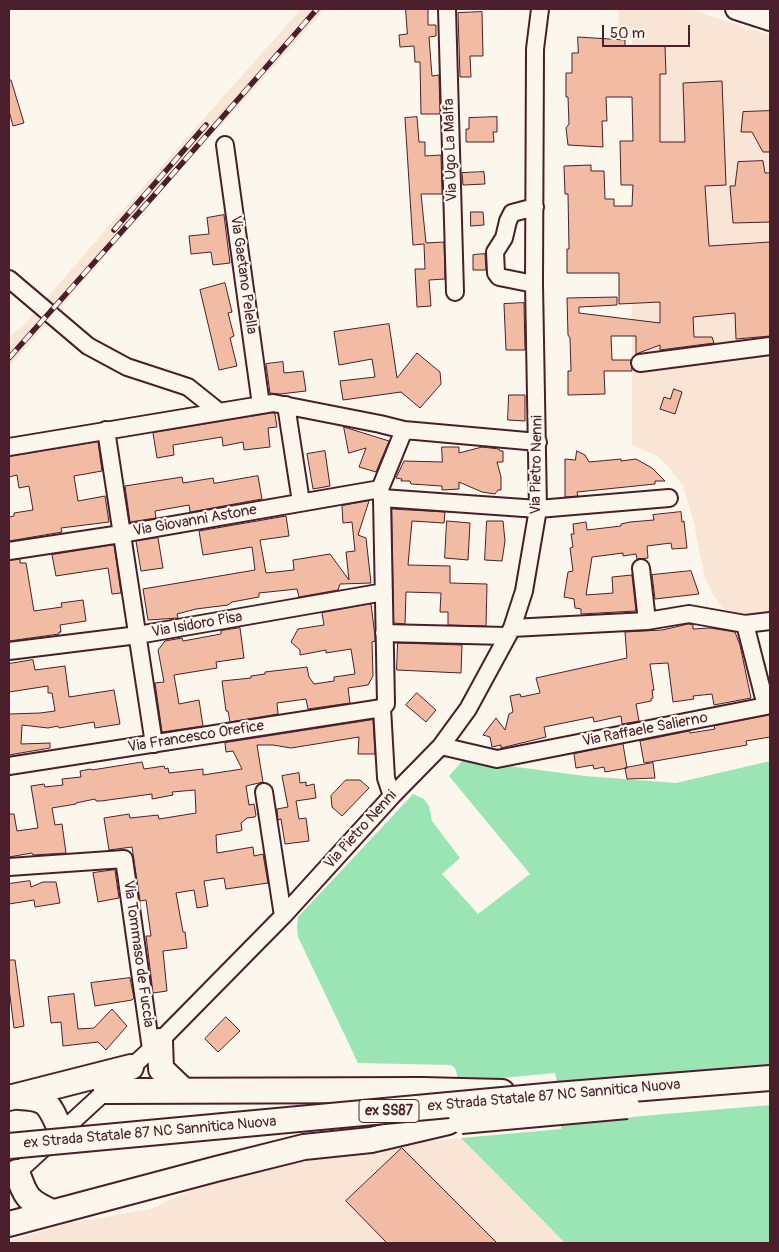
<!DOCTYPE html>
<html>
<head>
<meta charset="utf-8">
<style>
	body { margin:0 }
	#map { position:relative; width:779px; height:1252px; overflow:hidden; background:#fbf7ec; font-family:Pangolin,sans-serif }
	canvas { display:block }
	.frame { position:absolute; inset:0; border:10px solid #4a1f2b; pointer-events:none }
	.scale { position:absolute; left:602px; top:25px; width:88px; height:22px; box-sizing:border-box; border:2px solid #4a1f2b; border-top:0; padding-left:6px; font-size:15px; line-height:18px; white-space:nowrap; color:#4a1f2b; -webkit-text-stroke:4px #fbf7ec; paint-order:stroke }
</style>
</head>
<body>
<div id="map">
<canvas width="779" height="1252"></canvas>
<div class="frame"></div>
<div class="scale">50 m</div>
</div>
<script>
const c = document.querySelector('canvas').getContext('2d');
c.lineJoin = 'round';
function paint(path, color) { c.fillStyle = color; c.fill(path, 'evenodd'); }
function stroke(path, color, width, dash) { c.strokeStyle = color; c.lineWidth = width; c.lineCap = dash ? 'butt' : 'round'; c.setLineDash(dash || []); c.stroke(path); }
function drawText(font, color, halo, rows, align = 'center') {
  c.font = font + ' Pangolin,sans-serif'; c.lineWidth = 4.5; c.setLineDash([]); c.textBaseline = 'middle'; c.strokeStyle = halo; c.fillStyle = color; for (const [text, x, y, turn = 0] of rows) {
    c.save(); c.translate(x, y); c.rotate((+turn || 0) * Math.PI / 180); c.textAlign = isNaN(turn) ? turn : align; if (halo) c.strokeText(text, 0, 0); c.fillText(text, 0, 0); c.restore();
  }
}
const built = new Path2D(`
	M301 9H325L229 117 202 144 9 367V341L11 335 23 326 114 220Z
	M619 9H689L770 35V614L756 617 736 614 722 608 713 594 705 579 694 523 683 486 666 464 657 456 632 445V39L617 37Z
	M461 1138 565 1243H9V1241L65 1224 151 1209 196 1188 234 1177 264 1165 383 1153V1145Z`);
const green = new Path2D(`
	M463 760 585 776 676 783 770 761V1070L733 1074 732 1068 557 1082 555 1073 459 1082 455 1068 451 1065 358 1063 298 937 297 926 298 917 413 794 424 799 429 806 432 821 460 858 442 874 478 914 530 874 449 776Z
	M770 1105V1243H565L461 1138 561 1129V1123Z`);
const building = new Path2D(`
	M406 9H428V25H436V36L429 37 432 76 439 75 440 114H421L420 62H415L414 46 400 47 399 35 407 34Z
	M482 12 483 56H470L471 77H460L458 13Z
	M578 37 625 40V46H665L666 74H660V142H685L683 83 722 81 726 185 705 186 709 246 770 242V336L736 339 735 313 693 317 694 337H712L714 343 660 350V345L636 354V336H611L612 360H631L632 371H604L605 394 568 395V371H571L570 338 568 335 567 298 617 297V305L579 307V313L660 323V302L619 304V273H567V249H569L568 194H565L564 166 591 165V171H604L605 199H614V206H632L633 185H621L620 141H633L632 97H606L607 121H602L603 147 568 145 566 128 569 124 568 97H566V73H572V53H578Z
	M9 80H11L24 123 13 126 9 111Z
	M770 111V152H763L752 132H741L743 112Z
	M417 117 419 142H425V156L441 155 442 194H421L426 243 444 242 445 279 429 280 431 306 417 307 415 269H425L424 244 413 245 405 118Z
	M497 117V132H493L494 142H466V129H469V118Z
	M763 161 765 173H770V222L733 223 730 186H735L738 162Z
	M484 172 485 184 463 185 462 173Z
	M471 212H483L484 225 471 226Z
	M224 215 230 263 213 265 211 252 191 254 189 236 209 234 207 218Z
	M485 254 486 270H473V255Z
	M225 283 232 312 228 313 234 336 230 338 237 366 219 370 200 290Z
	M524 303 525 350H506L504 304Z
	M389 324 397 378 417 353 440 372 441 384 420 408 401 392 343 400 340 381 375 377 372 359 339 365 334 332Z
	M283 362 284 373 303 371 306 391 280 394 270 393 266 364Z
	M674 389 682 392 675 414 660 409 664 397 670 399Z
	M509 395H525V421L508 420Z
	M273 413 275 414 277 427 268 428 270 447 244 450 243 442 223 446 222 437 173 445 174 455 157 458 153 433Z
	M344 427 389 441 376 472 359 467 366 448 349 453Z
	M98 442 102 471 74 476 78 501 105 496 109 522 61 528 62 532 9 541V517L14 516V513L33 510 29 486 19 488 17 475 9 477V457Z
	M442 447H459V453L482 447 499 449 500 451H503V462H497L501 477V490H498L495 494 482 492 459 482V489L442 490V486L411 484 410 481H401L402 479 396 478 404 461 442 462Z
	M325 451 330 486 313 489 307 454Z
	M577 451 585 455 589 462 621 459V461L636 459 652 468 665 481H655V484L577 492 578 496 565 497V459L575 460Z
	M258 476 262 499 190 512 189 505 155 511 156 518 130 522 125 486 182 477 183 483 213 478 214 483Z
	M369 501 358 535 366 538 371 583 340 584 338 590 299 597 297 589 259 593V597L232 602 228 605 196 609 177 614 178 618 148 620 143 589 255 570 252 547 203 555 199 531 286 516 289 536 260 540 266 573 294 570 293 560 330 554 349 580 346 552 355 551 352 522 343 523 342 506Z
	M392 509 445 512 444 523 412 521 408 565 450 566V583L487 584 486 626 448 625V612H440L441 593 406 592 405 624 394 623Z
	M681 512 682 522 684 521 687 548 672 549 671 543 647 546 648 558 637 559 636 554 623 556V553L592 557 586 595 613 593 612 577 632 575 636 611 581 614V609L575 608 574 599 564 597 568 572 573 571 570 548 573 547 571 534H574L573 524 586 522 587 530 621 526V524L630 522 654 520 653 515Z
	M447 521 470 523 468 560 445 558Z
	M487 521H503L505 541 502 561 485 560Z
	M158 538 163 568 141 571 136 541Z
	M114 545 121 593 112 594 108 568 56 576 52 555Z
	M20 559V563H26L34 611 62 607 61 603 83 600 86 621 60 625 61 632H59V634L9 641V561Z
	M691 571 699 594 655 599 652 575Z
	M371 604 375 636V641L372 642 373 676 368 685 348 688 350 703 308 709 306 699 277 703 278 714 230 722 228 711H226L222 681 251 678V676L265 674V672L307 667 309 677 314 684 334 681V677L355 674 351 649 326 653V650L300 655V650L291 642 298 629 324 625 322 613Z
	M689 624 693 625V629L710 628 735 632 740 645 751 698 714 705 712 694 693 696 694 699 673 702 668 663 650 664 654 690H652L653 698 651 699V701L636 704 639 721 622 724 621 716 594 722 593 717 544 727 546 737 501 748V745L492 747 490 737 483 735 496 718 505 730 509 714 513 712 510 696 520 694 521 697 540 693 536 678 627 658 625 632 662 630Z
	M240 628 244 658 216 662 217 668 174 675 179 704 199 700 203 726 162 732 155 683 164 682 158 650 165 641 182 638 183 641 221 634V631Z
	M398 643 462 645 461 673 397 670Z
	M33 660 35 670 65 666 69 697 114 690 120 724 95 728 94 722 59 728 58 726 48 728 22 725 21 744 50 743V748L9 755V714L40 713 55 711 52 693H48V686L9 692V664Z
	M417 693 436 710 426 722 406 705Z
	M770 715V737L746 741 747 745 644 763 640 741 689 731 690 733 715 729 714 726Z
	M373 720 375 754H358L359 737 291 748 273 745H257L263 782 246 786 249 805 254 804 256 815 255 817 247 818 241 823 242 830 240 831 216 835 217 853 253 847 254 856 263 854 268 883 226 889 224 878 204 881 208 906 197 908 194 890 176 893 183 932H185L187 948 163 951 167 991 153 993 146 936H151L146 900 140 901 132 847 109 850 104 818 129 814 130 818 158 815 159 819 196 813 195 790 172 792 173 795 152 799V794L101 801H96L95 799 76 803V804L52 808 55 825 62 824 66 853 33 855 32 853 9 857V814H14L17 831 38 828 31 786 44 784 45 787 63 785 62 779 81 777 80 771 91 769 92 770 142 762 144 769 164 766 165 769 168 768 169 773 203 769V775L242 769 233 751 226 752 225 743Z
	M623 744 627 768 605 772 604 767 594 769 593 765 576 768 574 754Z
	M653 763 655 778 627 779 625 768Z
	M299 773 300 783 306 782V786L314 784 316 798 296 801 299 819 306 818 309 841 285 844 281 819 278 820 277 809 288 807 282 776Z
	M346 780H360L369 788 342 816 332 807 331 796Z
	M115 870 119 898 98 902 93 873Z
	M30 881 31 887 43 882H56L60 903 35 907 34 900 9 904V884Z
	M9 960H15L24 1026 14 1028 9 988Z
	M130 978 134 998 132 1000 95 1006 91 983Z
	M74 994 78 1029 94 1028 112 1009 127 1026 106 1050 98 1042 63 1046 61 1022 51 1023 48 997Z
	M226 1017 240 1031 218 1052 205 1039Z
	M402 1148 497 1243H387L346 1201Z`);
const minor = new Path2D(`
	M447 9 455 292
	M225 145 261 405
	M9 279 88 346 127 367 188 387 218 411
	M534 284 499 277 496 273 495 252 504 238 508 221 512 213 535 207
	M640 363 770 346
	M286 405 301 502
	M106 430 154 744
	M9 447 273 403 380 424 404 430 538 442
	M382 498 538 509 669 498
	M9 551 121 534 380 489
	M641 568 647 621
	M512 628 647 621 689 614 745 624 770 621
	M384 633 506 636
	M9 651 138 635 384 592
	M441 746 497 759 766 706 745 624
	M9 766 382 708
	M264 792 283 916
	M392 796 386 778 382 708 386 704 382 498 380 489 404 430
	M9 867 124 859 151 1049
	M10 1179 160 1041 283 916 392 796 441 746 468 709 512 628 524 591 538 509 534 284 535 49 540 9`);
const major = new Path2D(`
	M736 9 770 20`);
const highway = new Path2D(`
	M160 1041 161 1069 183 1090
	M106 1091 422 1090 502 1092
	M19 1097C49 1098 49 1105 61 1131
	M9 1098 131 1067
	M17 1172C26 1197 27 1201 52 1212
	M9 1224 216 1169 304 1147 371 1140 448 1122`);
const rail = new Path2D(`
	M114 230 206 125
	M9 358 157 192 317 9`);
const highwayBridge = new Path2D(`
	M461 1121 627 1106
	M9 1146 556 1095 770 1078`);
const shields = [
	[389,1111,60]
];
const shieldNames = [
	["ex SS87",389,1111]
];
const streetNames = [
	["Via Ugo La Malfa",451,150,-92],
	["Via Gaetano Pelella",243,275,82],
	["Via Pietro Nenni",537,465,-89],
	["Via Giovanni Astone",195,521,-10],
	["Via Isidoro Pisa",197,625,-10],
	["Via Raffaele Salierno",645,730,-11],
	["Via Francesco Orefice",196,737,-9],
	["Via Pietro Nenni",361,830,-48],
	["Via Tommaso de Fuccia",138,954,82],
	["ex Strada Statale 87 NC Sannitica Nuova",554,1096,-5],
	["ex Strada Statale 87 NC Sannitica Nuova",150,1133,-5]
];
paint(built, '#f8e5d6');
paint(green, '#9be5b4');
paint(building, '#f1bca3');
stroke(building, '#4a1f2b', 1);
stroke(minor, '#4a1f2b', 20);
stroke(major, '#4a1f2b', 24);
stroke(highway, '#4a1f2b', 28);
stroke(minor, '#fbf7ec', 16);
stroke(major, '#fbf7ec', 20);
stroke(highway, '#fbf7ec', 24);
stroke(rail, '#4a1f2b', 5.5);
stroke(rail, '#fbf7ec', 4, [11]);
stroke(highwayBridge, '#4a1f2b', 28, []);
stroke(highwayBridge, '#fbf7ec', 24);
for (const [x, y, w] of shields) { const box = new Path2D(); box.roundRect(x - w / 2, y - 11.5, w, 23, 4); c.fillStyle = '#fbf7ec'; c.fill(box); stroke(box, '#4a1f2b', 1); }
drawText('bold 14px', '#4a1f2b', null, shieldNames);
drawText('15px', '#4a1f2b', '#fbf7ec', streetNames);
</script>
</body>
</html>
